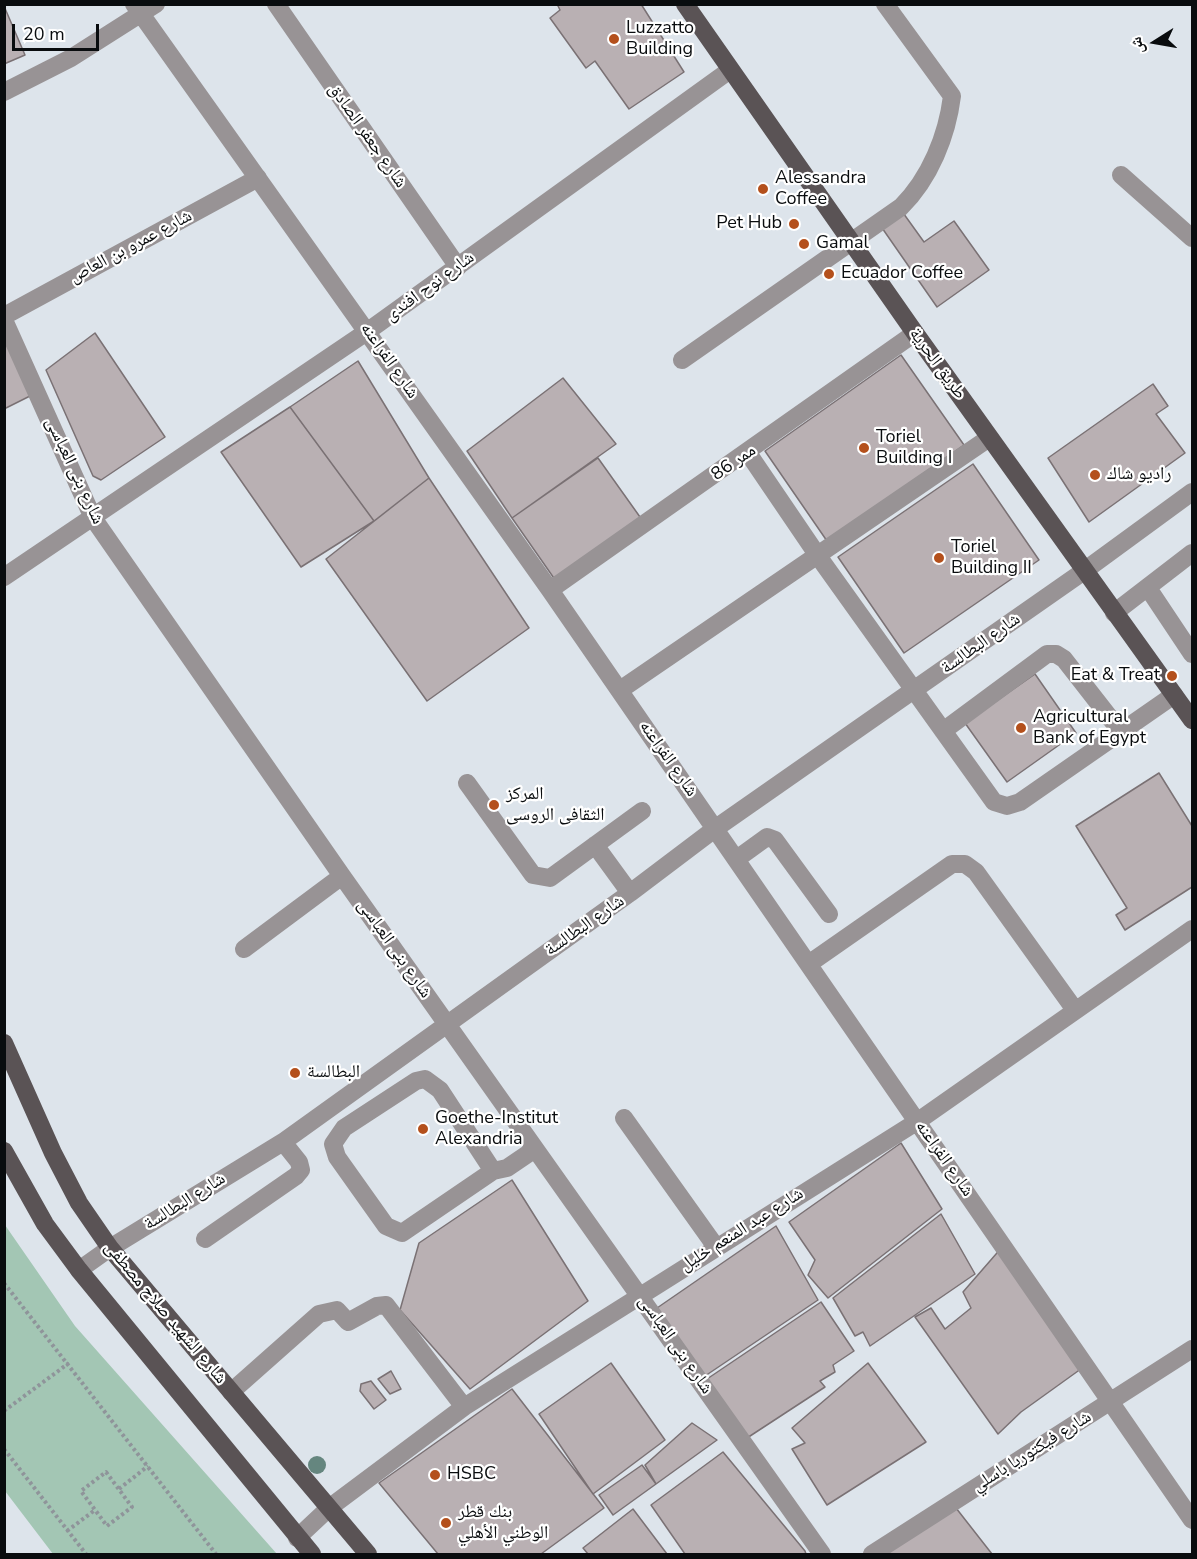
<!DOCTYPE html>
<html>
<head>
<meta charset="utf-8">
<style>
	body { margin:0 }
	#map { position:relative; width:1197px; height:1559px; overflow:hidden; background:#dde4eb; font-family:"Nunito Sans","Noto Naskh Arabic",sans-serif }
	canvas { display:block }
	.frame { position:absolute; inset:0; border:6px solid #090c0e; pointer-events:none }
	.north { position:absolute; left:1125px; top:12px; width:60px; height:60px; -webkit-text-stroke:4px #fff; paint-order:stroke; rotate:259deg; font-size:16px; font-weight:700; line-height:24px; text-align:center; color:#090c0e }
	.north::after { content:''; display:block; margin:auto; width:21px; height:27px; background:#090c0e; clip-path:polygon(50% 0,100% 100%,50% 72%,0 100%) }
	.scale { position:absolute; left:12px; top:24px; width:87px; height:27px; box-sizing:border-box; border:3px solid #090c0e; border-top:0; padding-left:8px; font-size:18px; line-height:21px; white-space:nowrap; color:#090c0e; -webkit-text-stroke:4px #fff; paint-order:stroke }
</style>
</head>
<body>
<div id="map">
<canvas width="1197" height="1559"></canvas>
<div class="frame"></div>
<div class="north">ش</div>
<div class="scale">20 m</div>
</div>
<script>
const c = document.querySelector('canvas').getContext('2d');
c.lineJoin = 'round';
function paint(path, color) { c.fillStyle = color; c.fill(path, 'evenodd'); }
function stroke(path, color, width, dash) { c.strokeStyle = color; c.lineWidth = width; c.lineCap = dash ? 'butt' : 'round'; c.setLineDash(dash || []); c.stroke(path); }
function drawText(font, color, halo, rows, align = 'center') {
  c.font = font + ' "Nunito Sans","Noto Naskh Arabic",sans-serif'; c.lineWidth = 4.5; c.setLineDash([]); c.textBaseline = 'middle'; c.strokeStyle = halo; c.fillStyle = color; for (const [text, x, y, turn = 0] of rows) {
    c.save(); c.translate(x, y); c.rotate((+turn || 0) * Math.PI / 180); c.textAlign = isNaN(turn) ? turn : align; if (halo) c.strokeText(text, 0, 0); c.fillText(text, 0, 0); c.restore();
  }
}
const green = new Path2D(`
	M5 1225 75 1326 277 1554H53L5 1491Z`);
const building = new Path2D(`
	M557 4H641L684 72 629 109 595 61 586 68 550 18 560 10Z
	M4 6 25 55 4 64Z
	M901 210 924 242 954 221 989 270 937 307 880 225Z
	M4 332 34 394 4 409Z
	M95 333 165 437 101 480 93 476 46 370Z
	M901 355 964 445 827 541 765 451Z
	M358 361 429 478 374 521 290 407Z
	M563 378 616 444 512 518 467 451Z
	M1153 384 1168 406 1156 414 1185 453 1089 522 1048 458Z
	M290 407 374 521 301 567 221 452Z
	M598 458 645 524 558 584 512 518Z
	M973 464 1039 560 904 653 838 557Z
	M429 478 529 628 427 701 326 559Z
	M1035 674 1076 733 1007 782 965 723Z
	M1159 773 1192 826V887L1125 930 1116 915 1127 908 1076 826Z
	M901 1143 942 1209 828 1298 808 1275 815 1260 789 1222Z
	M512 1180 588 1301 470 1389 400 1310 419 1243Z
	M941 1214 975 1274 870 1346 863 1332 855 1336 833 1298Z
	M776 1226 818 1300 705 1376 657 1308Z
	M1003 1246 1085 1366 1021 1412 998 1434 915 1317 931 1308 945 1329 971 1308 963 1292Z
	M821 1302 854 1351 833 1365 835 1372 820 1381 825 1387 747 1438 707 1379Z
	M611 1363 665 1440 593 1494 539 1414Z
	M868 1363 926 1442 827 1505 792 1449 805 1443 792 1428Z
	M391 1371 401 1389 390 1394 378 1379Z
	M371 1381 386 1400 374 1409 360 1391 361 1384Z
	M512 1389 604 1508 541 1554H438L379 1483Z
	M692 1423 717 1440 656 1484 645 1465Z
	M723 1452 805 1551 806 1554H685L651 1505Z
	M642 1465 656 1484 613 1515 599 1495Z
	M956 1508 992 1554H885Z
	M633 1509 667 1554H588L583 1548Z`);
const path = new Path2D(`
	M4 1283 216 1554
	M4 1411 69 1363
	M4 1449 86 1554
	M106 1472 132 1507 107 1526 81 1491Z
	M119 1489 148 1466
	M67 1531 95 1510`);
const minor = new Path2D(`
	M134 4 550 590 1192 1520
	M276 4 458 267
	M4 92 71 58 156 4
	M1121 175 1192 238
	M4 316 258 178
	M4 320 93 518 342 876 822 1554
	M682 360 901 207C930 178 947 136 952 96L885 4
	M748 453 818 556 994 802 1007 806 1020 802 1174 695
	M4 577 368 331 730 70
	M1148 588 1192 654
	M550 590 915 333
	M1114 613 1192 553
	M620 690 989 438
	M943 731 1047 654H1056L1064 659 1121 732
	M467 783 533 875 550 878 642 811
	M595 845 630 893
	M738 858 767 837 775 840 829 914
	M244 949 342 876
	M810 963 952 864H965L976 872 1075 1010
	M624 1118 716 1247
	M493 1171 440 1090 425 1079 416 1081 344 1128 333 1144 337 1157 386 1226 402 1233 493 1171 507 1168 535 1149
	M205 1239 296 1176 301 1170 299 1162 283 1142
	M79 1270 110 1248 283 1142 630 893 716 828 1084 571 1192 492
	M231 1392 319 1314 337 1310 348 1322 377 1306 386 1305 464 1407
	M297 1538 329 1508 464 1407 918 1121 1192 929
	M872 1554 1192 1349`);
const major = new Path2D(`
	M685 4 915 333 1192 720
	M4 1043 53 1153 79 1203 110 1248 368 1554
	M4 1151 45 1224 79 1270 312 1554`);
const trees = [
	[317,1465]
];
const markers = [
	[614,39,6,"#b4501c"],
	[763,189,6,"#b4501c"],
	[794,224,6,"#b4501c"],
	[804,244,6,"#b4501c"],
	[829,274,6,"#b4501c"],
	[864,448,6,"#b4501c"],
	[1095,475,6,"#b4501c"],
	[939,558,6,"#b4501c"],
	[1172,676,6,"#b4501c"],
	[1021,728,6,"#b4501c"],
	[494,805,6,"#b4501c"],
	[295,1073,6,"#b4501c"],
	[423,1129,6,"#b4501c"],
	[435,1475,6,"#b4501c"],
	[446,1523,6,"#b4501c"]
];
const poiNames = [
	["Luzzatto",626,29],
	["Building",626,50],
	["Alessandra",775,179],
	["Coffee",775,200],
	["Pet Hub",782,224,"right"],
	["Gamal",816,244],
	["Ecuador Coffee",841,274],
	["Toriel",876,438],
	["Building I",876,459],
	["راديو شاك",1107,475],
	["Toriel",951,548],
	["Building II",951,569],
	["Eat & Treat",1160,676,"right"],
	["Agricultural",1033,718],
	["Bank of Egypt",1033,739],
	["المركز",506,795],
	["الثقافى الروسى",506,816],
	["البطالسة",307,1073],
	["Goethe-Institut",435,1119],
	["Alexandria",435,1140],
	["HSBC",447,1475],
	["بنك قطر",458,1513],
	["الوطني الأهلي",458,1534]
];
const streetNames = [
	["شارع جعفر الصادق",367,136,55],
	["شارع عمرو بن العاص",131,247,-28],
	["شارع نوح افندى",430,287,-36],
	["شارع الفراعنه",389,361,55],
	["طريق الحرية",937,364,54],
	["ممر 86",734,463,-35],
	["شارع بنى العباسى",74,471,65],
	["شارع البطالسة",981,644,-35],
	["شارع الفراعنه",668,759,55],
	["شارع البطالسة",585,926,-35],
	["شارع بنى العباسى",394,949,55],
	["شارع الفراعنه",944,1159,55],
	["شارع البطالسة",185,1202,-32],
	["شارع عبد المنعم خليل",742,1230,-32],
	["شارع الشهيد صلاح مصطفى",165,1313,50],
	["شارع بنى العباسى",675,1345,55],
	["شارع فيكتوريا باسلي",1032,1452,-32]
];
paint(green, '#a3c6b4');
paint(building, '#b9b0b3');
stroke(building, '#7a7174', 1.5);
stroke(path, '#8f949a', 4, [3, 3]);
stroke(minor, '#989395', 18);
stroke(major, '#5a5355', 18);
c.fillStyle = '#65867f';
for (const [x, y] of trees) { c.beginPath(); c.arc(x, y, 9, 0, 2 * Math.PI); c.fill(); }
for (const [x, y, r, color] of markers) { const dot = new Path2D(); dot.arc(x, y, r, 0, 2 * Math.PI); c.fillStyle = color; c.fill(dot); stroke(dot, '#fff', 2); }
drawText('18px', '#090c0e', '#fff', poiNames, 'left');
drawText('18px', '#090c0e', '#fff', streetNames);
</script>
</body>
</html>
